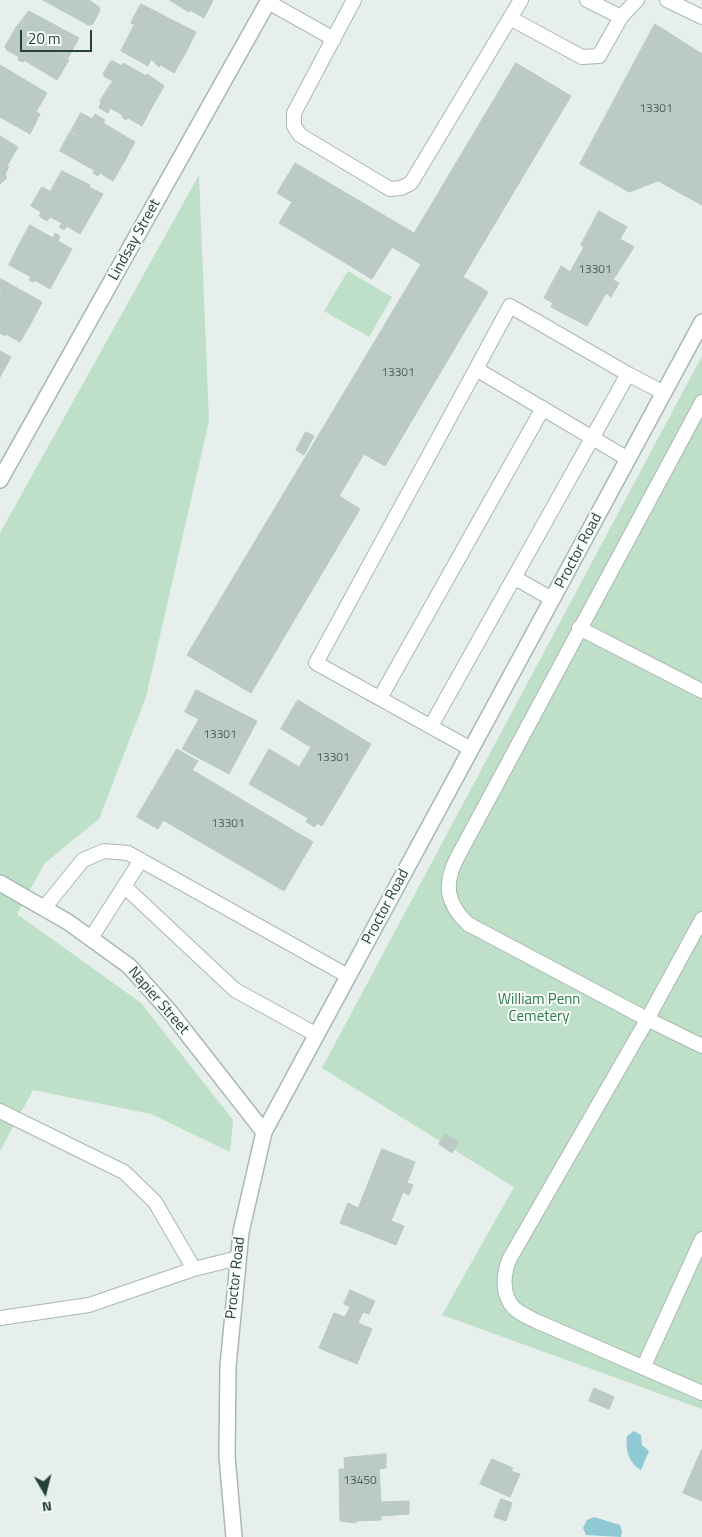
<!DOCTYPE html>
<html>
<head>
<meta charset="utf-8">
<style>
	body { margin:0 }
	#map { position:relative; width:702px; height:1537px; overflow:hidden; background:#e6efeb; font-family:"Titillium Web",sans-serif }
	canvas { display:block }
	.north { position:absolute; left:20px; top:1467px; width:50px; height:50px; -webkit-text-stroke:4px #f7fbf9; paint-order:stroke; rotate:172deg; font-size:14px; font-weight:700; line-height:20px; text-align:center; color:#24423a }
	.north::after { content:''; display:block; margin:auto; width:18px; height:22px; background:#24423a; clip-path:polygon(50% 0,100% 100%,50% 72%,0 100%) }
	.scale { position:absolute; left:20px; top:30px; width:72px; height:22px; box-sizing:border-box; border:2px solid #24423a; border-top:0; padding-left:6px; font-size:15px; line-height:18px; white-space:nowrap; color:#24423a; -webkit-text-stroke:4px #f7fbf9; paint-order:stroke }
</style>
</head>
<body>
<div id="map">
<canvas width="702" height="1537"></canvas>
<div class="north">N</div>
<div class="scale">20 m</div>
</div>
<script>
const c = document.querySelector('canvas').getContext('2d');
c.lineJoin = 'round';
function paint(path, color) { c.fillStyle = color; c.fill(path, 'evenodd'); }
function stroke(path, color, width, dash) { c.strokeStyle = color; c.lineWidth = width; c.lineCap = dash ? 'butt' : 'round'; c.setLineDash(dash || []); c.stroke(path); }
function drawText(font, color, halo, rows, align = 'center') {
  c.font = font + ' "Titillium Web",sans-serif'; c.lineWidth = 4; c.setLineDash([]); c.textBaseline = 'middle'; c.strokeStyle = halo; c.fillStyle = color; for (const [text, x, y, turn = 0] of rows) {
    c.save(); c.translate(x, y); c.rotate((+turn || 0) * Math.PI / 180); c.textAlign = isNaN(turn) ? turn : align; if (halo) c.strokeText(text, 0, 0); c.fillText(text, 0, 0); c.restore();
  }
}
const green = new Path2D(`
	M199 175 209 421 146 697 99 819 45 863 17 914 141 1003 233 1120 230 1152 151 1114 33 1090 0 1151V533Z
	M348 271 392 297 369 337 324 311Z
	M702 356V1409L442 1315 514 1187 322 1068Z`);
const water = new Path2D(`
	M634 1431 641 1435 642 1445 649 1451 641 1470C629 1464 625 1449 627 1436Z
	M594 1517 620 1525 622 1532 621 1537 586 1535 583 1528 587 1520Z`);
const building = new Path2D(`
	M43 0H89L99 7 100 10 93 24 89 25Z
	M170 0H213L204 18 190 10 189 12Z
	M141 4 196 32 185 54 131 23Z
	M29 11 79 38 68 58 16 28Z
	M655 24 702 54V205L658 181 629 192 580 164Z
	M134 26 185 54 174 73 161 65 159 67 151 59 148 66 121 51Z
	M16 28 69 60 57 80 24 60 23 62 18 60 19 57 7 50 5 47Z
	M113 61 122 66 123 63 146 76 147 74 164 86 152 107 111 84 113 81 105 77 103 74 110 62Z
	M516 63 571 96 463 277 488 292 385 466 364 454 339 496 360 509 251 693 187 655 421 264 392 247 372 279 279 223 292 202 277 193 295 163 414 233Z
	M0 65 47 93 36 112 0 92Z
	M111 84 152 107 142 126 128 118 126 120 122 117 123 115 110 108 108 113 99 108 101 102 100 101Z
	M0 92 40 114 30 134 0 117Z
	M81 113 92 119 95 114 105 120 103 123 135 142 124 162 71 131Z
	M70 132 124 162 113 181 100 173 98 176 93 173 94 170 60 151Z
	M0 136 18 147 7 166 0 162Z
	M0 162 9 167 5 174 7 178 0 184Z
	M62 171 90 185 89 187 103 194 91 215 50 192Z
	M42 187 91 215 80 234 67 226 64 230 59 227 62 223 50 217 47 221 39 216 41 212 31 206Z
	M599 211 627 227 620 239 634 247 613 280 619 283 611 297 606 293 587 326 551 307 553 303 544 298 561 266 570 272 584 247 581 245Z
	M30 225 53 238 55 233 60 236 58 241 72 249 61 269 19 245Z
	M19 245 61 269 50 289 35 280 34 282 29 280 31 277 9 265Z
	M1 279 42 302 31 323 0 306Z
	M0 306 31 323 20 342 6 334 5 336 0 333Z
	M0 351 11 357 0 377Z
	M306 432 314 436 304 455 296 450Z
	M196 690 257 721 229 774 182 749 199 719 185 712Z
	M298 700 371 744 322 826 317 823 315 827 306 822 308 818 249 784 269 749 299 767 311 747 281 729Z
	M177 749 198 761 192 770 313 842 284 891 163 820 158 829 137 817Z
	M445 1134 458 1142 452 1153 439 1144Z
	M382 1149 415 1162 407 1183 413 1185 409 1195 403 1192 391 1221 404 1226 396 1245 340 1223 348 1203 358 1208Z
	M350 1290 375 1301 369 1314 363 1312 358 1323 372 1329 357 1364 319 1348 334 1313 345 1317 350 1307 344 1304Z
	M594 1388 614 1397 609 1409 589 1401Z
	M702 1449V1501L683 1493Z
	M386 1454V1468L379 1469 381 1502 409 1501V1514L381 1516V1520L356 1521V1523L340 1521 339 1469H345L344 1458Z
	M492 1459 513 1468 511 1471 520 1474 510 1497 480 1484Z
	M501 1499 512 1503 506 1521 494 1517Z`);
const service = new Path2D(`
	M354 0 294 113V126L300 135 390 189 401 188 411 183 510 18 582 57 599 56 621 17 637 0
	M587 0 621 17
	M667 0 702 17
	M268 2 334 39
	M510 18 521 0
	M628 374 664 393
	M702 402 457 858C443 885 447 904 468 924L647 1019 702 1046
	M515 578 552 599
	M579 628 702 691
	M380 698 543 408
	M431 726 628 374 510 306 476 369
	M471 749 316 663 476 369 628 459
	M124 886 235 990 317 1035
	M44 908 83 860 104 851 128 853 348 976
	M702 919 643 1027 510 1258C503 1273 501 1296 515 1309 521 1314 530 1318 536 1321L702 1393
	M91 938 141 860
	M0 1111 124 1172 155 1202 194 1269 238 1258
	M0 1318 89 1305 194 1269
	M643 1368 702 1239`);
const minor = new Path2D(`
	M0 480 269 0
	M0 883 68 922 129 966 170 1012 264 1132
	M234 1537 227 1456 228 1366 241 1232 264 1132 702 322`);
const numberNames = [
	["13301",656,109],
	["13301",595,270],
	["13301",398,373],
	["13301",220,735],
	["13301",333,758],
	["13301",228,824],
	["13450",360,1481]
];
const streetNames = [
	["Lindsay Street",135,240,-61],
	["Proctor Road",579,551,-62],
	["Proctor Road",386,907,-62],
	["Napier Street",158,1001,49],
	["Proctor Road",236,1278,-84]
];
const parkNames = [
	["William Penn",539,1000],
	["Cemetery",539,1017]
];
paint(green, '#bfe0c8');
paint(water, '#8ec9d4');
paint(building, '#bbcac4');
stroke(building, '#b8c9c2', 1);
stroke(service, '#a8b8b2', 16);
stroke(minor, '#a8b8b2', 18);
stroke(service, '#fff', 14);
stroke(minor, '#fff', 15);
drawText('12px', '#4a645c', null, numberNames);
drawText('15px', '#24423a', '#f7fbf9', streetNames);
drawText('15px', '#2d7a4b', '#f7fbf9', parkNames);
</script>
</body>
</html>
